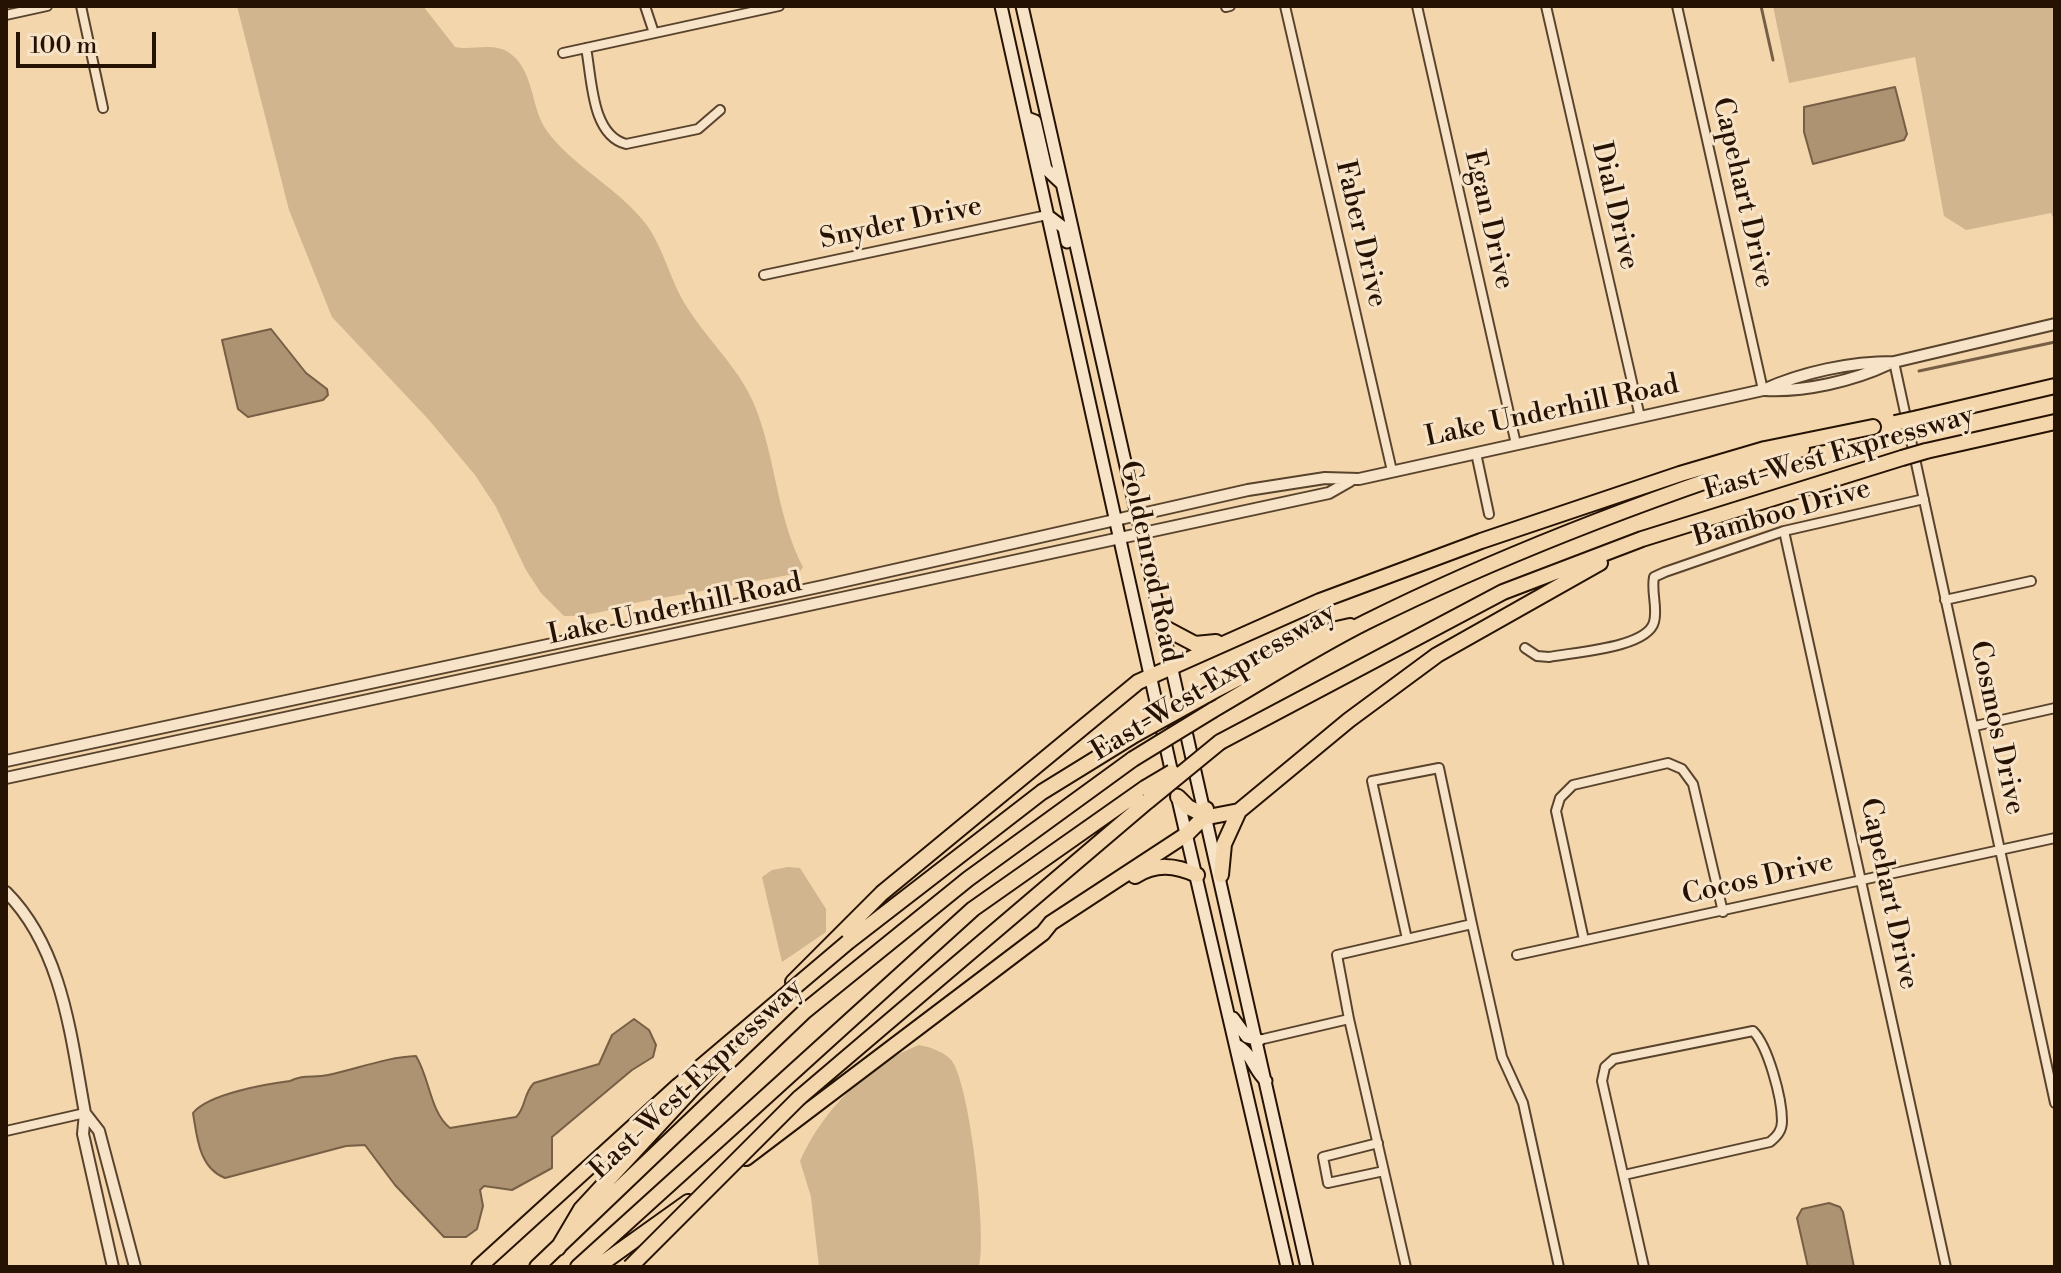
<!DOCTYPE html>
<html>
<head>
<meta charset="utf-8">
<style>
	body { margin:0 }
	#map { position:relative; width:2061px; height:1273px; overflow:hidden; background:#f3d6ab; font-family:"Libre Bodoni",serif }
	canvas { display:block }
	.frame { position:absolute; inset:0; border:8px solid #261203; pointer-events:none }
	.scale { position:absolute; left:16px; top:32px; width:140px; height:36px; box-sizing:border-box; border:4px solid #261203; border-top:0; padding-left:10px; font-size:24px; line-height:28px; white-space:nowrap; color:#261203; -webkit-text-stroke:6px #f7e4c8; paint-order:stroke }
</style>
</head>
<body>
<div id="map">
<canvas width="2061" height="1273"></canvas>
<div class="frame"></div>
<div class="scale">100 m</div>
</div>
<script>
const c = document.querySelector('canvas').getContext('2d');
c.lineJoin = 'round';
function paint(path, color) { c.fillStyle = color; c.fill(path, 'evenodd'); }
function stroke(path, color, width, dash) { c.strokeStyle = color; c.lineWidth = width; c.lineCap = dash ? 'butt' : 'round'; c.setLineDash(dash || []); c.stroke(path); }
function drawText(font, color, halo, rows, align = 'center') {
  c.font = font + ' "Libre Bodoni",serif'; c.lineWidth = 6; c.setLineDash([]); c.textBaseline = 'middle'; c.strokeStyle = halo; c.fillStyle = color; for (const [text, x, y, turn = 0] of rows) {
    c.save(); c.translate(x, y); c.rotate((+turn || 0) * Math.PI / 180); c.textAlign = isNaN(turn) ? turn : align; if (halo) c.strokeText(text, 0, 0); c.fillText(text, 0, 0); c.restore();
  }
}
const green = new Path2D(`
	M237 6H423L455 47C472 51 491 42 508 52 535 69 530 108 547 131 573 166 613 185 641 218 662 241 669 278 685 304 706 339 738 366 754 404 776 457 776 515 803 567L799 573C747 583 696 592 644 601 616 607 593 617 564 616L541 593 526 570 496 507 475 475 429 420 332 317 289 210Z
	M1773 6H2055V222L2051 213 1966 230 1944 216 1915 57 1789 83Z
	M788 867 800 868 826 909V932L782 962 762 877 772 870Z
	M919 1045C930 1047 945 1052 952 1061 970 1086 987 1236 979 1267H819L811 1197 800 1161C822 1111 868 1064 919 1045Z`);
const water = new Path2D(`
	M1895 87 1907 134 1904 140 1813 164 1804 132V107Z
	M271 329 306 373 327 389 328 395 323 400 248 417 238 409 222 340Z
	M634 1019 649 1030 656 1045 653 1057 632 1070 552 1137V1168L512 1190 484 1186 480 1190 483 1206 477 1229 466 1237H444L395 1185 365 1145 346 1146 225 1178C199 1168 197 1137 193 1113 208 1094 266 1084 290 1081 303 1074 313 1078 328 1075 357 1069 387 1057 416 1056 430 1079 430 1112 450 1128L516 1117C526 1108 523 1094 534 1083L599 1064 612 1035Z
	M1829 1203 1840 1207 1843 1212 1854 1267H1808L1797 1218 1802 1209Z`);
const stream = new Path2D(`
	M1761 6 1773 60
	M1919 371 2055 342`);
const minor = new Path2D(`
	M81 6 103 108
	M645 6 654 33
	M1285 6 1392 471
	M1417 6 1516 444
	M1546 6 1640 417
	M1677 6 1763 390
	M1226 7 1230 6
	M6 15 47 6
	M586 48C592 78 591 135 626 144L698 129 720 110
	M563 53 779 6
	M764 275 1047 215
	M1894 362 2055 1103
	M1476 453 1489 514
	M1784 531 1946 1267
	M1945 600 2031 581
	M1525 648 1537 656 1549 657C1575 652 1647 648 1654 622 1658 608 1651 592 1654 577L1665 572 1784 531 1924 499
	M1975 726 2055 708
	M1472 924 1502 1057 1523 1103 1559 1267
	M1584 940 1556 811 1560 798 1573 785 1668 763 1682 769 1693 784 1723 912
	M1517 955 2055 838
	M1349 1019 1406 1267
	M1259 1040 1349 1019 1337 955 1472 924 1439 768 1372 781 1407 939
	M6 1131 85 1113
	M1378 1143 1323 1157 1328 1183 1384 1171
	M1624 1175 1770 1142C1777 1136 1782 1131 1782 1121 1782 1098 1768 1046 1753 1031L1614 1059 1605 1067 1602 1081 1644 1267`);
const tertiary = new Path2D(`
	M1765 390C1805 392 1853 381 1889 364
	M6 761 823 586 1248 490 1325 478 1359 479 1763 390C1803 372 1850 362 1894 362L2055 324
	M6 778 1329 493 1350 481
	M6 892C63 949 71 1038 85 1113L83 1134 113 1267
	M85 1113 99 1131 135 1267`);
const secondary = new Path2D(`
	M1001 6 1173 778
	M1022 6 1307 1267
	M1027 118 1035 121 1046 169 1061 183
	M1047 215 1064 228 1067 242
	M1177 795 1287 1267
	M1233 1018 1247 1037 1259 1040
	M1236 1045C1252 1052 1253 1070 1266 1081`);
const motorway = new Path2D(`
	M1918 418 2055 386
	M1926 451 2055 422
	M1163 627 1195 644 1216 642
	M1212 692 1332 630 1350 626
	M1213 710C1263 681 1314 648 1366 622 1507 552 1653 497 1802 449
	M1220 742 1503 592 1642 539 1902 458
	M1178 797 1188 807 1208 817 1239 811 1349 720 1437 655 1600 563
	M1221 875 1224 844 1239 811
	M1135 876C1156 863 1175 865 1197 875
	M848 942 1042 792 1136 734
	M793 982 882 893 1138 682 1320 601 1481 541 1680 474 1765 449 1873 427
	M799 1098 1148 801
	M746 1158 1043 933 1051 923 1187 834 1201 820 1206 809
	M558 1248 581 1209 732 1046
	M479 1267 678 1086
	M537 1267 805 1011 968 879 1133 759
	M578 1267 973 909 1145 788
	M597 1267 688 1202`);
const motorwayBridge = new Path2D(`
	M1895 423 1918 418
	M1902 458 1926 451
	M1136 734 1212 692
	M1133 759 1213 710
	M1145 788 1172 772
	M1148 801 1220 742
	M678 1086 848 942
	M630 1267 799 1098`);
const streetNames = [
	["Capehart Drive",1742,193,77],
	["Dial Drive",1614,206,77],
	["Egan Drive",1488,220,77],
	["Snyder Drive",901,224,-12],
	["Faber Drive",1360,234,77],
	["Lake Underhill Road",1552,412,-12],
	["East-West Expressway",1839,454,-16],
	["Bamboo Drive",1782,514,-16],
	["Goldenrod Road",1149,562,78],
	["Lake Underhill Road",675,610,-12],
	["East-West Expressway",1214,683,-31],
	["Cosmos Drive",1996,728,78],
	["Cocos Drive",1758,880,-13],
	["Capehart Drive",1888,894,78],
	["East-West Expressway",697,1080,-43]
];
paint(green, '#d0b58e');
paint(water, '#ad9372');
stroke(water, '#775f46', 2);
stroke(stream, '#775f46', 3);
stroke(minor, '#59432d', 12);
stroke(tertiary, '#59432d', 14);
stroke(secondary, '#261203', 15);
stroke(motorway, '#261203', 18);
stroke(minor, '#f7e4c8', 8);
stroke(tertiary, '#f7e4c8', 10);
stroke(secondary, '#f7e4c8', 11);
stroke(motorway, '#f3d6ab', 14);
stroke(motorwayBridge, '#261203', 18, []);
stroke(motorwayBridge, '#f3d6ab', 14);
drawText('28px', '#261203', '#f7e4c8', streetNames);
</script>
</body>
</html>
